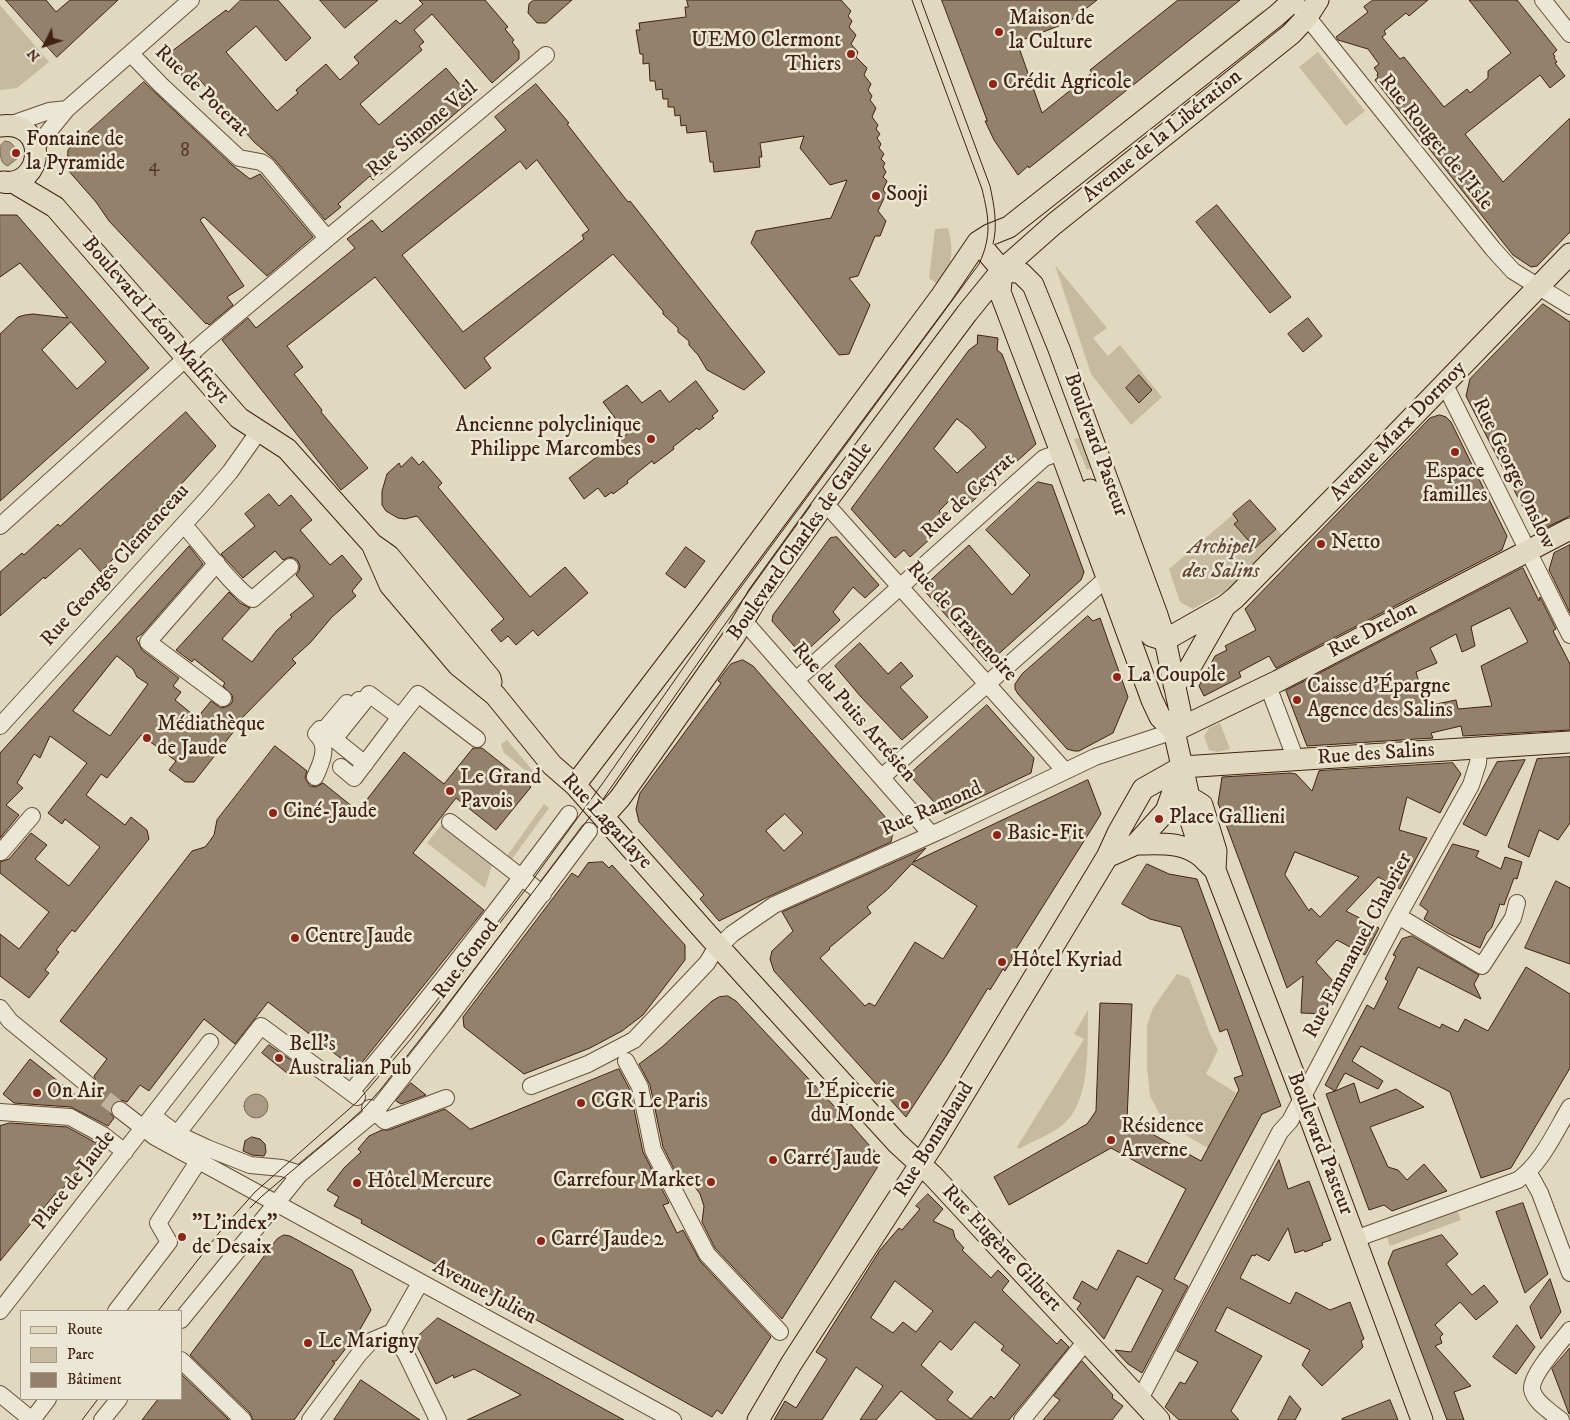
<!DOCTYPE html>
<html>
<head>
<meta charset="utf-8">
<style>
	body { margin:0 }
	#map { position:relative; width:1570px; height:1420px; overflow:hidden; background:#e1d9bf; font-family:"IM FELL DW Pica",serif }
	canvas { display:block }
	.legend { position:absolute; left:20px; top:1310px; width:162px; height:90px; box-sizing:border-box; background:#ece6d5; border:1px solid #a89887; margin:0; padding:6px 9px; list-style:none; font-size:15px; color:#412211 }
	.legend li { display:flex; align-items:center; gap:10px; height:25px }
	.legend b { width:25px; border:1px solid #a89887 }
	.north { position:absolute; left:20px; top:20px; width:50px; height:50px; -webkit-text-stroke:4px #ece6d5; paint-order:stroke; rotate:229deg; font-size:14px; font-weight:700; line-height:20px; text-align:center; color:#412211 }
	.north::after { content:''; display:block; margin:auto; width:18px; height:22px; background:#412211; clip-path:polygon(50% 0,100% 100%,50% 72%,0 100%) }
</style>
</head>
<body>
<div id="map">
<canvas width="1570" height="1420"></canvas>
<ul class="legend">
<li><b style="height:6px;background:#e1d9bf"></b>Route</li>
<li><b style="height:14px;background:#c6baa1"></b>Parc</li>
<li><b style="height:14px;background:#94816b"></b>Bâtiment</li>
</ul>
<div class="north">N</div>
</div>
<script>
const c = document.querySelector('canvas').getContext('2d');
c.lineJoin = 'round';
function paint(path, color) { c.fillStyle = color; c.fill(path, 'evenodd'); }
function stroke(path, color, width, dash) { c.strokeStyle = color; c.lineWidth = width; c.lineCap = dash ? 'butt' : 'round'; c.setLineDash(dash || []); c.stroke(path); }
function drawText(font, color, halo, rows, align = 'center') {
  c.font = font + ' "IM FELL DW Pica",serif'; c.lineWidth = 5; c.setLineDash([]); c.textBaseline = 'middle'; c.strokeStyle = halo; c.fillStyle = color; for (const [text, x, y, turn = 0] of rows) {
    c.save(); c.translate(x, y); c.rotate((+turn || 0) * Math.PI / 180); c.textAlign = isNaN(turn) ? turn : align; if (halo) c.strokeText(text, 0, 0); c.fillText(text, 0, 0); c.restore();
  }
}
const green = new Path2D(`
	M0 5 49 62 17 88 0 90Z
	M1263 10 1267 16 1038 191Z
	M1318 52 1365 111 1346 126 1299 67Z
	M948 228C955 253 951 264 941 287L929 278 935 229Z
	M1055 265 1107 328 1093 338 1108 356 1120 345 1162 397 1131 425 1091 374Z
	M1082 437 1094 467 1087 470 1074 439Z
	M1250 500 1283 536 1238 583 1193 609 1180 602 1169 569Z
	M1220 723 1230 749 1218 752 1209 750 1204 736 1209 728Z
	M507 740 534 772V774L531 775 504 753 501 744Z
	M544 804 549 808 512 859 507 856Z
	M442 824 492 865 485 888 427 843Z
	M1177 974 1189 978 1210 1034 1218 1050 1206 1074 1236 1093 1208 1148 1177 1130 1159 1113 1150 1096 1147 1067V1025L1153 1008Z
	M1088 1010C1087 1045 1092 1104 1060 1127 1049 1135 1031 1142 1019 1149L1017 1147 1084 1039 1074 1034Z
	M1457 1210 1461 1220 1390 1246 1387 1237Z`);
const water = new Path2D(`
	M5 141 10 142 19 152V157L8 166C0 164 0 155 0 146Z
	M244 1106a12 12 0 1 1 24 0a12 12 0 1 1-24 0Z`);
const building = new Path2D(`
	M6 0H46L56 12 70 0H118L57 57Z
	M241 0H278L311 38 286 61 256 26 226 52 277 111 298 93 296 90 326 64 340 80 359 63 354 57 396 20 400 24 423 4 419 0H485L508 27 505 29 514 40 512 42 519 51V59L492 83 432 14 414 30 424 42 419 46 422 50 360 104 379 125 446 68 472 99 421 143 411 132 383 156 391 166 373 180 370 176 338 204 341 207 325 220 275 160 254 142 200 80 193 86 163 58 214 19 226 10 228 12Z
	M320 0H378L345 28Z
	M534 0H572L546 23H537L528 13 529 4Z
	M687 0H841L851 11 848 16 852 21 849 27 856 35 851 44 858 52 856 57 867 68 864 75 871 84 868 90 872 96 870 100 876 108 872 117 878 125 876 129 880 134 877 138 881 144 879 148 884 154 881 159 885 163 883 167 886 172 883 177 887 181 883 190 886 194 878 211 886 221 880 236H875L858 276 849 278 870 305 849 354 839 355 751 243 756 231 831 218 847 180 830 185 800 148 804 136 760 143 762 157H759L760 167 714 172 713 162H710L706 131 687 133 686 125 681 126 680 115 675 116 674 107H668V99H663L662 89 656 90 655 81H650L649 63 643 64V54H640L636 30H640L639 23 686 17 685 7H688Z
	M942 0H1097L1069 22 1017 42 1042 113 1092 73 1090 70 1178 0H1240L1029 168 1028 166 1018 175 994 140 985 121H987Z
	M1373 0H1428L1409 16 1406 13 1384 31 1386 34 1382 37 1400 59 1404 57 1444 107 1467 89 1470 93 1488 78V71L1511 53 1469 0H1517L1557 50 1553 54 1555 56 1554 58 1557 62 1555 63 1565 76 1550 88 1540 75 1465 134 1503 182 1570 118V232L1537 266 1531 267 1513 255 1375 80 1378 77 1377 75 1378 73 1374 68 1379 64 1368 49 1338 40 1336 37 1368 12 1364 7Z
	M144 82 232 165 250 179 260 174 313 237 267 276 204 217 200 220 244 286 227 297 233 305 209 325 207 323 206 324 109 221 96 202 67 169 68 150Z
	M536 84 569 123 567 124 628 202 630 201 765 372 744 390 707 370 698 355 689 345V341L678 332V328L663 314V311L613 254 484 358 491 368 465 389 375 277 287 346 303 367 294 374 322 410 321 412 368 468 341 490 222 340 248 318 256 328 355 248 347 239 372 220 382 232 506 130 495 117ZM537 160 589 230 582 235 584 239 463 332 402 255 520 161 526 169Z
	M1217 205 1291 297 1270 313 1196 222Z
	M0 215H17L149 368 0 501V334L18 317 25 315 33 314 68 318 20 263 0 277ZM71 322 106 362 77 389 42 350Z
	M1543 304 1570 322V516L1543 529 1532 525 1466 396 1470 379Z
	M1308 318 1322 336 1303 352 1288 334Z
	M978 335 998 338 997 350 1002 354 1036 444 965 508 954 496 939 511 949 522 910 557 904 550 895 558 851 509 969 350 977 344ZM957 419 970 429 986 447 957 473 934 449Z
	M1139 375 1152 390 1139 403 1126 388Z
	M696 381 718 411 712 416 714 418 699 430 697 428 673 447 674 449 654 464 652 461 627 481 628 483 613 494 612 492 605 497 598 488 584 499 569 478 627 434 603 402 627 385 642 403 660 390 669 402Z
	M186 412 216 446 101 572 80 548 45 579 44 577 0 616V572L22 553 24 555 58 524 60 526Z
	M1440 415 1446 417 1451 422 1507 536 1502 550 1276 668 1269 656 1239 672 1241 677 1204 696 1199 686 1215 656 1227 650 1225 646 1256 630 1245 609 1430 418Z
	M412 457 419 465 423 461 442 483 438 487 530 597 565 567 588 593 538 636 533 630 516 645 508 636 501 642 491 630 504 619 417 516 405 519 398 518 386 511 382 505V491L387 474 399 463 401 467Z
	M1038 482 1052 485 1084 572 1081 580 994 658 986 661 922 588 969 545 1012 595 1030 575 986 530Z
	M269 494 279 506 291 495 312 520 300 530 330 565 342 555 362 579 352 591 356 596 332 617 310 643 292 659 296 663 236 724 238 726 194 782H185L169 770 176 761 141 735 107 778 101 774 86 795 125 825 131 817 147 830 149 839 75 932 72 930 56 950 59 952 45 970 49 973 29 998 0 976V934L19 949 49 912 0 873V862L9 859 31 833 47 845 35 859 69 886 100 847 65 819 62 824 48 813 87 763 50 736 40 758 34 754 17 783 23 788 6 805 19 815 0 838V753L189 546 203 564 142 634 136 638 142 650 179 678 173 686 181 692 175 700 197 718 211 701 221 708 226 707 231 704 233 700 232 695 223 686 225 683 194 659 192 662 176 650 229 592 240 603 250 608 222 639 252 662 277 630 292 617 290 615 314 596 296 575 299 571 300 566 298 561 294 558 289 557 283 560 275 551 243 578 221 554 255 526 245 514ZM117 656 133 669 137 677 148 684 110 736 73 711Z
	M1250 500 1276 529 1255 548 1234 524 1238 521 1233 514Z
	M837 537 879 585 865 598 853 587 833 612 840 620 802 655 772 621 773 615 830 538Z
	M1570 545V613L1549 570 1554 553Z
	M686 547 705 561 685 588 666 574Z
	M1523 568 1539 601 1540 597 1556 629 1553 631 1570 664V730L1463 736 1461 726 1431 733 1433 738 1307 746 1286 691ZM1510 608 1528 642 1481 666 1492 706 1458 709 1456 700 1426 706 1416 672 1437 663 1430 648 1456 634 1462 652 1475 646 1471 627Z
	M1088 616 1093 621 1100 618 1128 697 1113 733 1079 751H1074L1067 749 1018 694 1015 689V684L1022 674Z
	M860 643 888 674 901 662 913 676 900 687 928 717 902 740 861 697 835 666Z
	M743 660 753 666 894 827 891 842 770 896 719 921 700 899 704 895 639 822 636 809 640 793 721 683 718 681 726 670 731 664ZM785 814 803 833 784 851 766 831Z
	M987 705 1034 758 1031 773 945 814 912 778 913 771Z
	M275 746 307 771 305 778 310 786 316 787 323 783 358 811 404 752 444 784 473 748H482L531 787 496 830 456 798 413 853 484 910 356 1070 268 1002 235 1044 204 1019 149 1091 140 1085 127 1102 121 1100 112 1104 110 1109 111 1114 114 1118 108 1126 71 1107 14 1103 3 1094 30 1059 78 1097 81 1092 90 1093 95 1090 96 1081 94 1076 107 1059 60 1021 192 851 205 847 209 842 214 835 217 820Z
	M1570 757V823L1558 840 1539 830 1529 857 1508 847 1537 759Z
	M1525 760 1486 836 1463 824 1497 762Z
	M1453 763 1461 774 1440 813 1407 797 1399 830 1427 838 1400 889 1378 877 1346 911 1379 928 1365 955 1337 940 1316 962 1332 980 1331 987 1329 989 1327 1014 1301 1013 1303 976 1287 988 1218 803 1222 777 1290 773 1296 774 1312 791 1319 771ZM1295 852 1359 877 1320 917 1311 908 1309 911 1285 875Z
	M1088 780 1101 814 1011 957 1013 958 1005 971 1003 969 990 990 988 988 948 1053 906 1117 774 971 770 959 772 951 793 931 782 912 926 848 913 862ZM912 864 977 906 943 959 915 942 875 1006 869 1003 865 1006 820 958 830 949 829 948 871 913 867 907 887 890Z
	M1453 844 1479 851 1476 857 1501 869 1505 857 1522 862 1517 879 1514 878 1504 905 1500 904 1492 927 1486 934 1480 948 1447 933 1424 919 1428 911 1420 905Z
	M603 862 609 868 612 865 685 945V960L643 1015 622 1031 590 1048 524 1074 464 1027 463 1017 572 873 578 877 588 863Z
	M1147 864 1169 874 1197 879 1281 1106 1262 1114 1174 1279 1188 1286 1142 1373 1128 1364 1115 1350 1131 1352 1163 1290 1137 1276 1104 1339 1077 1309 1081 1303 1073 1298 1082 1281 1097 1290 1118 1250 1147 1264 1186 1189 1111 1148 1009 1205 994 1177 1087 1124 1096 1111 1100 1003 1132 1004 1127 1120 1201 1161 1239 1090 1234 1078 1243 1075 1227 1029 1220 1032 1181 927 1150 919 1122 904Z
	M1556 881 1570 888V964L1525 948Z
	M1412 936 1479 975 1474 984 1481 999 1418 967 1398 1008 1440 1028 1442 1024 1458 1032 1465 1019 1488 1031 1526 967 1570 994V1068L1511 1168 1481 1178 1450 1092 1361 1046 1352 1061 1383 1081 1378 1089 1345 1073 1335 1091 1354 1083 1360 1103 1396 1089 1424 1107 1370 1127 1388 1167 1398 1170 1407 1180 1424 1164 1447 1191 1392 1211 1384 1205 1369 1210 1326 1094 1335 1091 1325 1085 1367 1005 1374 1009 1388 981 1385 979 1396 956 1393 955 1402 939Z
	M728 996 736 1001 849 1122 876 1153 878 1158 877 1168 782 1319 715 1248 702 1222 704 1206 700 1194 693 1184 676 1173 663 1147 650 1085 639 1064 662 1047 712 1001 719 997Z
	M269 1045 295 1063 287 1073 262 1053Z
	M619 1069 630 1090 643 1152 669 1203 663 1205 677 1233 683 1230 700 1261 771 1337 722 1414 717 1410 712 1417 361 1223 362 1220 334 1206 339 1197 327 1190 344 1168 361 1152 358 1149 369 1136 382 1130H389L445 1109 470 1129Z
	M411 1083 426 1095 401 1104 396 1101Z
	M10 1123 67 1127 98 1144 58 1195 56 1193 0 1261V1126Z
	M252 1137 260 1139 265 1144 266 1152 264 1156 252 1155 243 1151 245 1141Z
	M1279 1160 1288 1189 1309 1181 1331 1240 1322 1243 1323 1245 1305 1252 1304 1250 1295 1253 1288 1228 1269 1261 1256 1254 1255 1256 1252 1255 1240 1278 1290 1304 1296 1292 1330 1310 1350 1302 1364 1339 1361 1341 1363 1347 1322 1386 1302 1365 1310 1350 1227 1307 1215 1331 1262 1356 1231 1411 1239 1420H1179L1165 1407 1180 1382 1185 1384 1198 1362 1177 1351Z
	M928 1194 943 1209 933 1221 953 1230 955 1238 964 1248 962 1250 991 1278 998 1270 1009 1281 1002 1290 1057 1344 1061 1339 1069 1347 1009 1420H937L901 1391 876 1420H860L883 1386 856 1367 822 1420H774L785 1401 796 1408 827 1359 816 1352 880 1250 899 1228 902 1230 920 1209 916 1206ZM895 1281 933 1311 916 1332 903 1322 893 1333 871 1318ZM975 1322 1004 1346 1001 1350 1020 1365 994 1399 991 1396 971 1419 947 1400 953 1392 921 1365 940 1341 951 1350Z
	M1523 1203 1548 1274 1525 1293 1496 1212Z
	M284 1235 290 1236 352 1270 371 1310 355 1338H354L336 1361H332L335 1363 294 1420H253L250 1413 190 1355 277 1239Z
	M1442 1235 1458 1254 1446 1264 1472 1295 1484 1285 1498 1302 1476 1320 1460 1302 1435 1325 1443 1334 1440 1337 1442 1343 1435 1346 1471 1386 1454 1392 1464 1420H1447L1388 1263 1393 1251Z
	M1550 1279 1561 1312 1541 1339 1530 1307Z
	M438 1318 491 1347 624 1420H467L521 1395 474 1369 454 1378 453 1375 436 1384 414 1340Z
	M1517 1325 1535 1347 1516 1374 1493 1357Z
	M1570 1348V1414H1569L1552 1369Z
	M1082 1361 1113 1395 1112 1398 1123 1406 1112 1420H1043L1060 1400 1054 1396Z
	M181 1374 229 1420H142L158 1399H181Z
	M361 1380 370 1386 420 1420H334Z
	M1290 1396 1301 1409 1295 1420H1278Z
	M1390 1400 1398 1420H1342V1419Z`);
const minorTunnel = new Path2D(`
	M87 1084 120 1110`);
const minor = new Path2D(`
	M1543 0 1570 34
	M1300 8 1493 249 1513 271 1570 306
	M131 54 161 85 239 158 261 162 267 166 327 238
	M9 125 49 111 67 109
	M35 148 67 109 191 0
	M1445 385 1570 635
	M825 503 1065 771
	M0 526 204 342 546 55
	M190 532C202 546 239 594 253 599L290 567
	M217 563 148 642 223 698
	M744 621 931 834
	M796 680 1044 458 1061 452
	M1268 686 1296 760
	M359 700 363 703 369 694 400 717 418 694 477 739
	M0 726 206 500 230 472 259 431
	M319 736 347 703 350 706 328 734 334 739 363 703
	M334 739 365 764
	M341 767 354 778 400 717
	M315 777C321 764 330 745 316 734L320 729
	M882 777 1107 578
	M450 822 543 894
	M1 852 32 816
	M1398 916 1482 966 1513 918 1517 903
	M0 1008 10 1021 87 1084
	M626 1061 640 1087 653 1150 707 1254 780 1332
	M531 1086 588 1064 634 1040 707 963 713 953 732 934 774 905 944 829 1095 757 1174 731
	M351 1092C427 1002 499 908 569 814
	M370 1108 375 1112 445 1023 589 831
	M120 1110 155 1137 673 1420
	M0 1112 70 1117 103 1135 125 1152
	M153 1116 177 1134 261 1026 357 1097
	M207 1148 250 1165 282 1168 300 1174
	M1529 1173 1540 1193 1570 1273
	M1355 1239 1518 1180C1542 1163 1555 1132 1570 1107
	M0 1311 210 1042
	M116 1311 169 1242 158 1223 207 1148 177 1134
	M181 1320 300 1174 375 1112 385 1121 446 1098
	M392 1332 406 1354 438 1420
	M181 1360 243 1420
	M0 1394 32 1420
	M1140 1399 1280 1132 1290 1121 1398 916 1471 785 1478 763 1479 748
	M32 1420 48 1399
	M102 1420 119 1399
	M310 1420 359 1354 371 1341 392 1332 420 1283
	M1022 1420 1086 1341
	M1561 1420C1551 1412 1534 1402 1532 1389 1531 1374 1561 1342 1570 1330`);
const major = new Path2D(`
	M0 126C50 119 44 188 3 182
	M13 182 55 207 239 418 287 449 372 544 389 556 490 678 491 682
	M978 242 1002 270 1021 273 1033 285 1059 349 1157 615 1165 640 1180 711 1174 731 1189 797 1187 809 1203 858 1215 870
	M1002 270 1000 292 1061 452 1152 700 1160 717 1174 731
	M1090 490 1114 547 1139 618 1146 630 1152 636 1165 640
	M372 544 390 585 458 665 495 695 552 765 575 785 708 935 897 1143 933 1176 1159 1420
	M1165 640 1225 606 1235 598 1370 461 1570 254
	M1174 685 1189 669 1225 606
	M1174 731 1278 681 1570 529
	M575 785 706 613 942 295 978 242 989 235 1009 227 1276 16 1294 0
	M1189 797 1202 805 1216 851 1215 870 1302 1096 1422 1420
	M603 817 620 798 735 635 758 596 825 503 967 313 1002 270 1054 224 1291 34 1307 17 1318 0
	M1136 844C1160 844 1184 841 1203 858
	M1107 857 1136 844 1166 811 1182 767
	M758 1420 791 1364 934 1143 1107 857 1118 833 1143 789 1182 767 1570 742`);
const tram = new Path2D(`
	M921 0 990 186C994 205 998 225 993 244
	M250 1208 262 1196 337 1133 364 1108 381 1089 444 1009 596 809 723 627 811 505
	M158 1311 222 1229 255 1192 357 1102 411 1039 529 885 605 780 716 621 979 264C992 236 989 218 982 189L912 0
	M82 1420 98 1399`);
const markers = [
	[999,32,5,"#8f2418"],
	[851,54,5,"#8f2418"],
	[993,84,5,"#8f2418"],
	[16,153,5,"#8f2418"],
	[876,196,5,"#8f2418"],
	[651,439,5,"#8f2418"],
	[1455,452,5,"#8f2418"],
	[1321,544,5,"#8f2418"],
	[1117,677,5,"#8f2418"],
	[1297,700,5,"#8f2418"],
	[147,738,5,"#8f2418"],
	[450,791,5,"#8f2418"],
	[273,813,5,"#8f2418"],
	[1159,819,5,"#8f2418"],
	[997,835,5,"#8f2418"],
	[295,938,5,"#8f2418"],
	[1002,962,5,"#8f2418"],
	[279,1058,5,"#8f2418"],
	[37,1093,5,"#8f2418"],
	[581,1103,5,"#8f2418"],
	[905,1105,5,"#8f2418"],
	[1111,1140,5,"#8f2418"],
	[773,1160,5,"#8f2418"],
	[711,1182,5,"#8f2418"],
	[357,1183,5,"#8f2418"],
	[182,1237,5,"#8f2418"],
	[541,1241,5,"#8f2418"],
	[308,1343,5,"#8f2418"]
];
const numberNames = [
	["8",185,152],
	["4",154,167]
];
const poiNames = [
	["Maison de",1009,20],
	["la Culture",1009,44],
	["UEMO Clermont",841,42,"right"],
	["Thiers",841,66,"right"],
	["Crédit Agricole",1003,84],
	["Fontaine de",26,141],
	["la Pyramide",26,165],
	["Sooji",886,196],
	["Ancienne polyclinique",641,427,"right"],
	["Philippe Marcombes",641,451,"right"],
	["Espace",1455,473,"center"],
	["familles",1455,497,"center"],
	["Netto",1331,544],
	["La Coupole",1127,677],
	["Caisse d'Épargne",1307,688],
	["Agence des Salins",1307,712],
	["Médiathèque",157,726],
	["de Jaude",157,750],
	["Le Grand",460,779],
	["Pavois",460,803],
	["Ciné-Jaude",283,813],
	["Place Gallieni",1169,819],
	["Basic-Fit",1007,835],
	["Centre Jaude",305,938],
	["Hôtel Kyriad",1012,962],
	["Bell's",289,1046],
	["Australian Pub",289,1070],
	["On Air",47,1093],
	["L'Épicerie",895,1093,"right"],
	["du Monde",895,1117,"right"],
	["CGR Le Paris",591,1103],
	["Résidence",1121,1128],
	["Arverne",1121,1152],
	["Carré Jaude",783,1160],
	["Carrefour Market",701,1182,"right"],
	["Hôtel Mercure",367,1183],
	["\"L'index\"",192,1225],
	["de Desaix",192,1249],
	["Carré Jaude 2",551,1241],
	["Le Marigny",318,1343]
];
const streetNames = [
	["Rue de Poterat",201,92,44],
	["Rue Simone Veil",423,130,-40],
	["Avenue de la Libération",1163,137,-39],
	["Rue Rouget de l'Isle",1435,143,51],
	["Boulevard Léon Malfreyt",155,321,49],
	["Avenue Marx Dormoy",1399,432,-46],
	["Boulevard Pasteur",1095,445,70],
	["Rue George Onslow",1513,474,64],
	["Rue de Ceyrat",969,497,-42],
	["Boulevard Charles de Gaulle",801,542,-55],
	["Rue Georges Clemenceau",116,566,-48],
	["Rue de Gravenoire",961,622,48],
	["Rue Drelon",1373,631,-28],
	["Rue du Puits Artésien",853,713,49],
	["Rue des Salins",1376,755,-4],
	["Rue Ramond",932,810,-24],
	["Rue Lagarlaye",606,822,47],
	["Rue Emmanuel Chabrier",1359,946,-62],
	["Rue Gonod",467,960,-53],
	["Rue Bonnabaud",935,1140,-58],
	["Boulevard Pasteur",1319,1144,69],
	["Place de Jaude",75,1181,-52],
	["Rue Eugène Gilbert",1001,1249,47],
	["Avenue Julien",484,1293,28]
];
const parkNames = [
	["Archipel",1221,549],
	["des Salins",1221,573]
];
paint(green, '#c6baa1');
paint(water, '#ab9b84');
stroke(water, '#816b56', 1);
paint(building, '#94816b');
stroke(building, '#412211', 1);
stroke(minorTunnel, '#c1b49c', 16, [16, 8]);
stroke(minor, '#69503c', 18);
stroke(major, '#412211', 23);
stroke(minor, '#ece6d5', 16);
stroke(major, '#e1d9bf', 21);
stroke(tram, '#412211', 1);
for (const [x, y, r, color] of markers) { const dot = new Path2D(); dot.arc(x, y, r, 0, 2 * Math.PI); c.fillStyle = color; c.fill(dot); stroke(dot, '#ece6d5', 2); }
drawText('19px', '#563a28', null, numberNames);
drawText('21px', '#412211', '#ece6d5', poiNames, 'left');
drawText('21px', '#412211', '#ece6d5', streetNames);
drawText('italic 21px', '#624835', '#ece6d5', parkNames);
</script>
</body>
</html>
